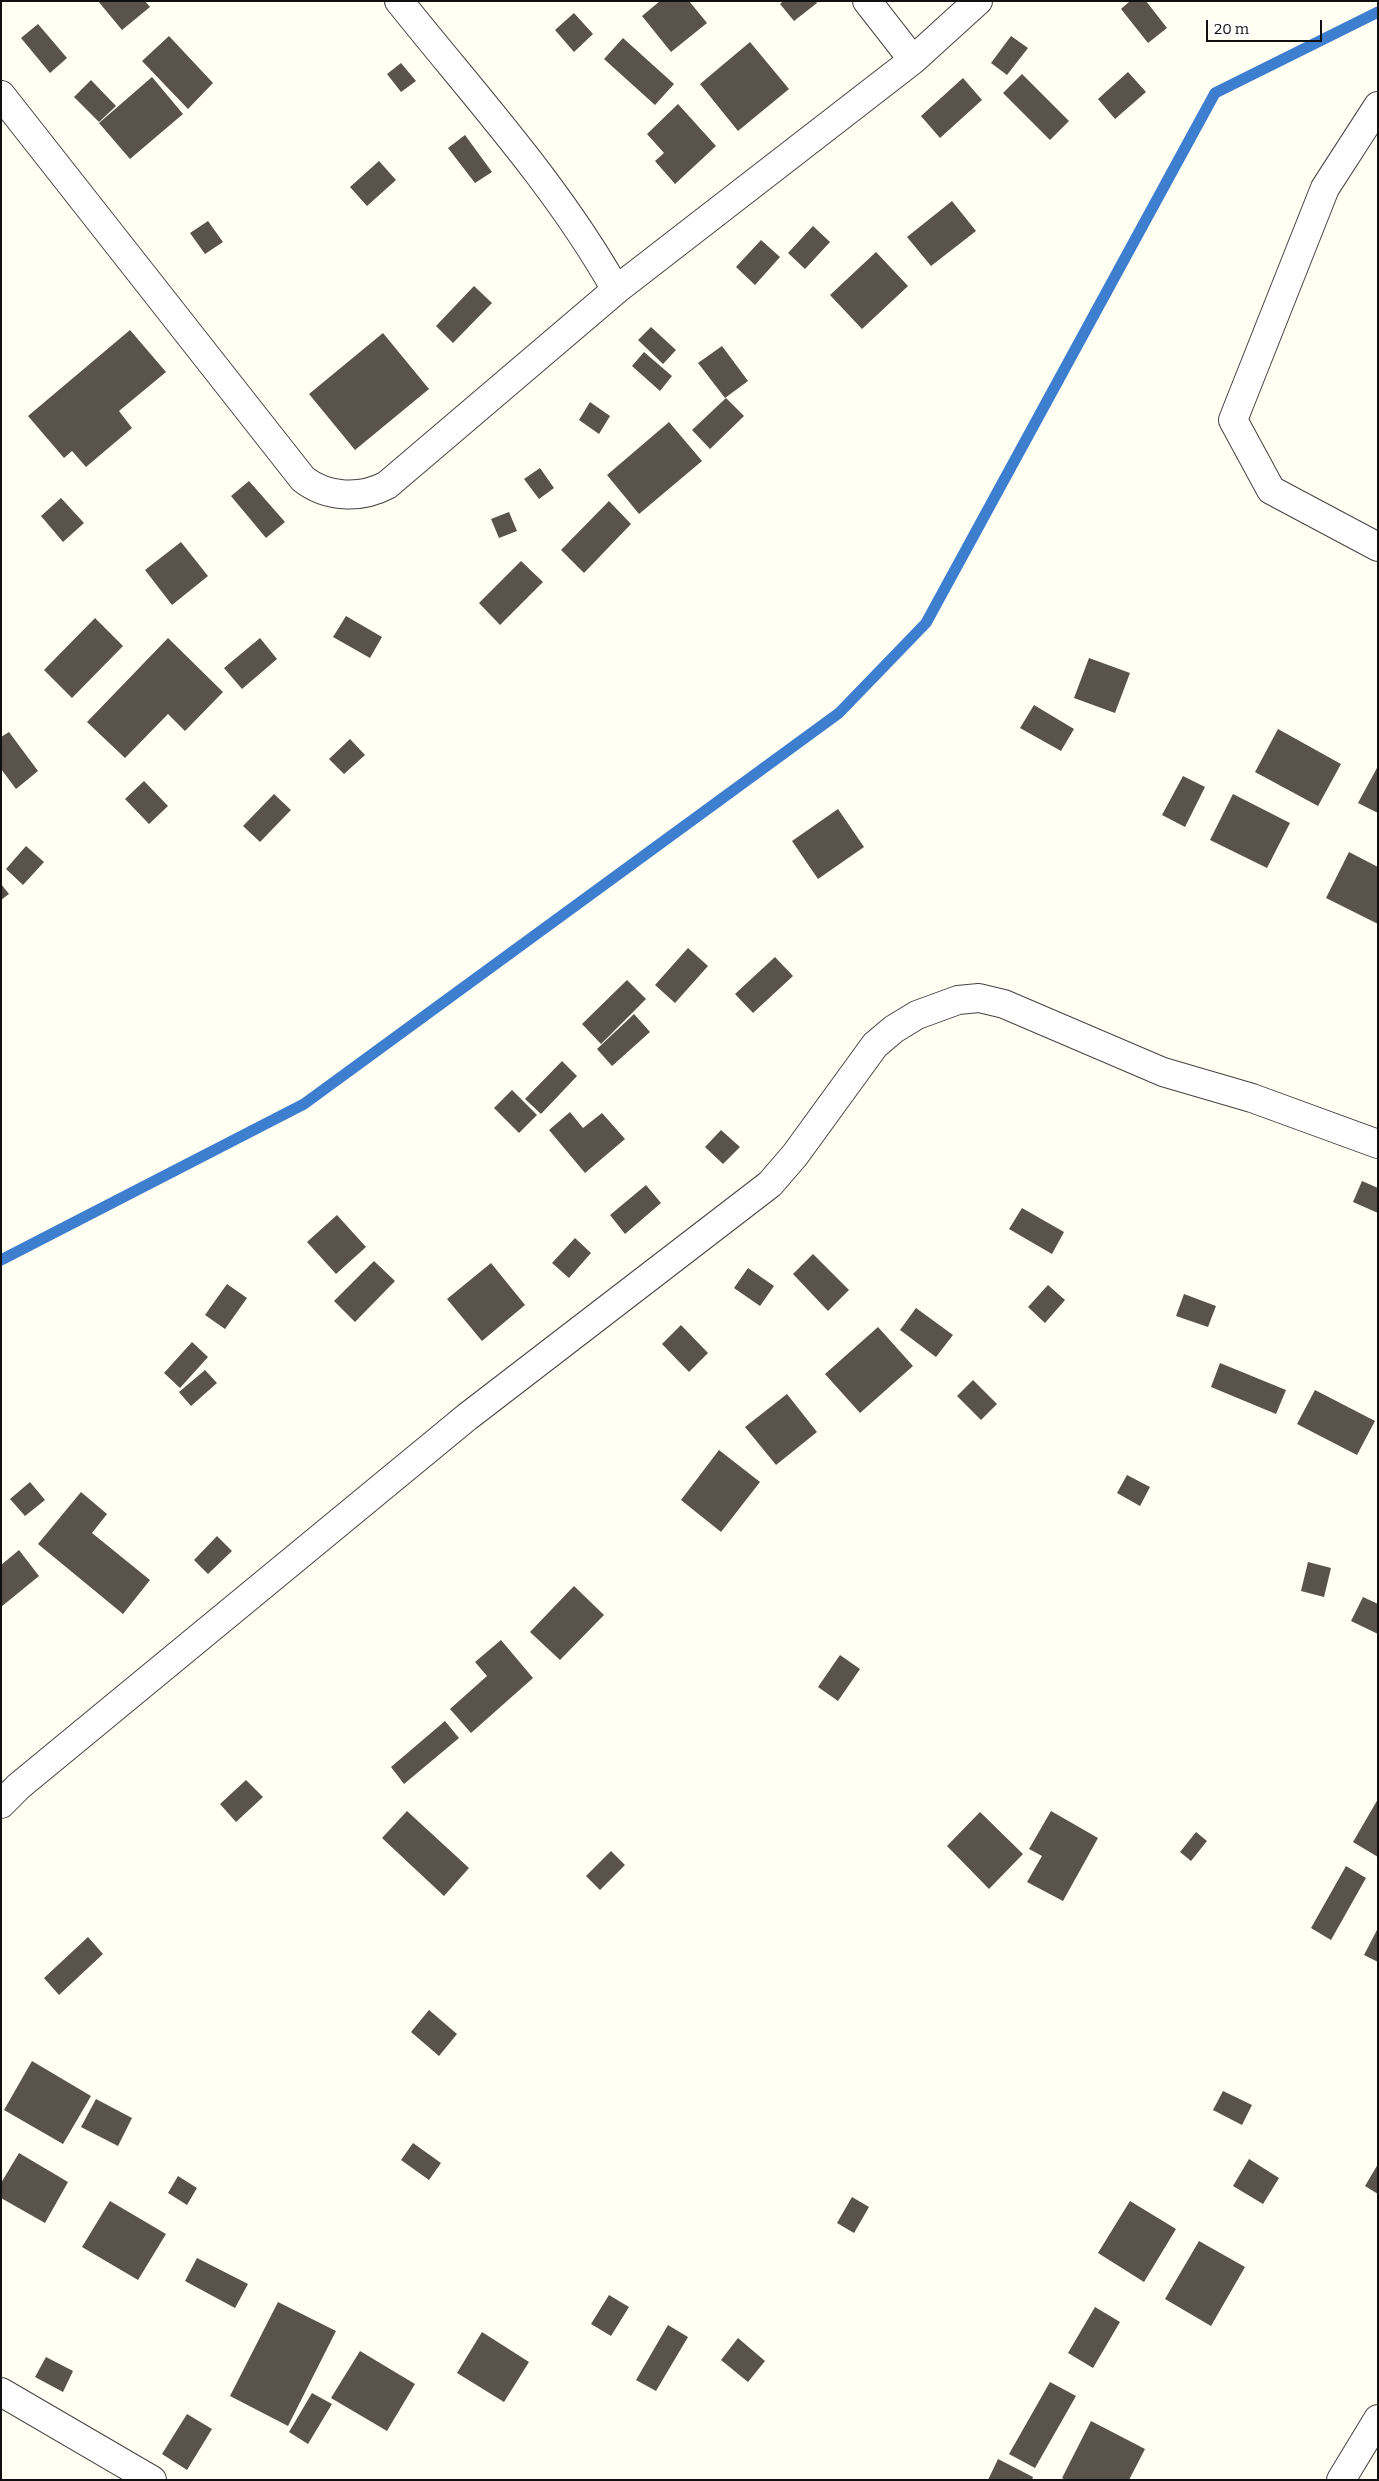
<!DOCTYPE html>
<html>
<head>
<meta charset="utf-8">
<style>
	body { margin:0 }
	#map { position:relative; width:1379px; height:2481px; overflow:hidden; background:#fffff3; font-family:Bitter,serif }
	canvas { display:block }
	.frame { position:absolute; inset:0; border:2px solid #101010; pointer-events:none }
	.scale { position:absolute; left:1206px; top:20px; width:116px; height:22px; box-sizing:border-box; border:2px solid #101010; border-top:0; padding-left:6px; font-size:15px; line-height:18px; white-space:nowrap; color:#101010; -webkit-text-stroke:4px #fff; paint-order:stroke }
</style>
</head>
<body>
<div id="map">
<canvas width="1379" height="2481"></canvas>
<div class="frame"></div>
<div class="scale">20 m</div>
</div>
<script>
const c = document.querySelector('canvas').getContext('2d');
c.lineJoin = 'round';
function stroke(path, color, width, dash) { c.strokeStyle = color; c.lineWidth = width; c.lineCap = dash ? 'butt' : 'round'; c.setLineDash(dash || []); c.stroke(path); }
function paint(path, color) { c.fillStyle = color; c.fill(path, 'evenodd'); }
const stream = new Path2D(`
	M1 1260 304 1104 839 713 926 623 1215 93 1378 12`);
const building = new Path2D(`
	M98 1H145L150 7 122 30Z
	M660 1H689L707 23 671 52 642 16Z
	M783 1H816L817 3 794 21 780 4Z
	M1130 1H1146L1167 28 1148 43 1121 9Z
	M574 13 593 34 574 52 555 30Z
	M38 24 67 58 50 73 21 38Z
	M169 36 213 83 188 109 142 61Z
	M1011 36 1028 48 1007 75 991 63Z
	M623 38 674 84 655 105 604 59Z
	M750 42 789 89 738 131 700 84Z
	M401 63 416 81 401 92 387 74Z
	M1128 72 1146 92 1115 119 1098 99Z
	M1022 74 1069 121 1050 140 1003 93Z
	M152 77 183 114 130 159 99 123Z
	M963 78 982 100 940 138 921 116Z
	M91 80 116 106 99 122 74 97Z
	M678 104 716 146 675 184 655 161 664 153 647 134Z
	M465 135 492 172 475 183 448 148Z
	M379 161 396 180 367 206 350 187Z
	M952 201 976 231 931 266 907 237Z
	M208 221 223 242 205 254 190 233Z
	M813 226 830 242 805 269 788 253Z
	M761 240 780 257 755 285 736 267Z
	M876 252 908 286 862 329 830 295Z
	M474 286 492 303 453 343 436 326Z
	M651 327 676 350 663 364 638 340Z
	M130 330 166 372 119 411 132 428 86 467 72 451 64 458 28 416Z
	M383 333 429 389 355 450 309 394Z
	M722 346 748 381 725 398 698 363Z
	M644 352 672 376 660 391 632 366Z
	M726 398 744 416 710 449 692 430Z
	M590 402 610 416 599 434 579 420Z
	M669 422 702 461 639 514 607 475Z
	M540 468 554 488 539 499 524 479Z
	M249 481 285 522 266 538 231 496Z
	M61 498 84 523 63 542 41 516Z
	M609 501 631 524 584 573 561 550Z
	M509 512 517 531 499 538 491 519Z
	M181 542 208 576 172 605 145 570Z
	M521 561 543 582 500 625 479 603Z
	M346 616 382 637 370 658 333 637Z
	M95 618 123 646 72 698 44 670Z
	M168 638 223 692 185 731 168 714 125 758 87 722Z
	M260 638 277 659 242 689 224 668Z
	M1089 658 1130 673 1115 713 1074 698Z
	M1034 705 1074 729 1061 751 1020 728Z
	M1278 729 1341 764 1318 806 1255 772Z
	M9 732 38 771 16 789 1 769V737Z
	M350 739 365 755 344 774 329 759Z
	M1378 766V813L1358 803Z
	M1183 776 1205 787 1185 827 1162 815Z
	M144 781 168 806 149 824 125 799Z
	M274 794 291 810 260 842 243 826Z
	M1233 794 1290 823 1267 868 1210 840Z
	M838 809 864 847 818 879 792 841Z
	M26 846 44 862 23 885 6 869Z
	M1349 852 1378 867V924L1326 898Z
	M1 884 9 894 1 900Z
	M688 948 708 966 675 1003 655 985Z
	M775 957 793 976 753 1013 735 994Z
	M627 980 646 999 601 1044 582 1024Z
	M634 1014 650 1032 612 1066 597 1049Z
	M562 1061 577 1076 541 1114 525 1099Z
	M512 1090 537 1115 519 1133 494 1108Z
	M570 1112 583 1128 602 1113 625 1139 585 1173 549 1130Z
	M721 1130 740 1147 723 1164 705 1147Z
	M1362 1181 1378 1188V1213L1353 1202Z
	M646 1185 661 1203 625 1234 610 1215Z
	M1022 1208 1064 1232 1052 1254 1009 1229Z
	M337 1215 366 1247 336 1274 307 1242Z
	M575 1238 591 1253 569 1278 552 1263Z
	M813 1254 849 1290 828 1311 793 1274Z
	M374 1261 395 1281 355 1322 334 1301Z
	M491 1263 525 1305 482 1341 447 1299Z
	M748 1268 774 1286 760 1306 734 1288Z
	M227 1284 247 1298 225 1329 205 1315Z
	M1048 1285 1065 1300 1045 1323 1028 1307Z
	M1184 1294 1216 1306 1208 1327 1176 1316Z
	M916 1308 953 1335 936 1357 900 1330Z
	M681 1325 708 1353 689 1372 662 1344Z
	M878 1327 913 1366 860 1413 825 1374Z
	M192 1342 208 1357 180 1388 164 1373Z
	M1220 1363 1286 1390 1276 1414 1211 1387Z
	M205 1370 217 1383 191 1406 179 1392Z
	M973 1380 997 1404 981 1420 957 1396Z
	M1315 1390 1375 1421 1357 1455 1297 1424Z
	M787 1394 817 1432 776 1465 745 1427Z
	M719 1450 760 1482 721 1532 681 1500Z
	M1127 1475 1150 1487 1140 1506 1117 1493Z
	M30 1482 45 1500 25 1516 10 1499Z
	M81 1492 107 1514 92 1533 150 1580 123 1614 38 1544Z
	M217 1536 232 1551 208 1574 194 1560Z
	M19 1550 39 1576 1 1607V1565Z
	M1308 1562 1331 1568 1324 1597 1301 1591Z
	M574 1586 604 1615 560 1660 530 1632Z
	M1363 1597 1378 1604V1634L1351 1621Z
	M501 1640 533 1678 471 1733 450 1709 487 1676 475 1662Z
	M840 1655 860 1669 838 1701 818 1687Z
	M445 1721 459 1738 404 1784 391 1767Z
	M246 1780 263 1797 236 1822 220 1804Z
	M1378 1799V1857L1353 1842Z
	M407 1811 469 1868 444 1896 382 1838Z
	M1051 1811 1098 1838 1063 1901 1027 1882 1042 1856 1029 1849Z
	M980 1812 1023 1854 989 1889 947 1846Z
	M1196 1832 1207 1841 1191 1861 1180 1852Z
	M611 1851 625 1865 600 1890 586 1876Z
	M1346 1866 1366 1878 1331 1940 1311 1928Z
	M1378 1928V1962L1364 1955Z
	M88 1937 103 1954 59 1995 44 1978Z
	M429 2010 457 2034 439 2056 411 2032Z
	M32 2061 91 2096 63 2144 4 2110Z
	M1223 2091 1252 2105 1242 2125 1213 2110Z
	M96 2099 132 2118 118 2146 81 2127Z
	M413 2143 441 2163 429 2180 401 2160Z
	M19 2153 68 2182 45 2223 1 2198V2183Z
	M1249 2159 1279 2178 1263 2204 1233 2186Z
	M1378 2164V2194L1365 2186Z
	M178 2176 197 2188 187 2205 168 2193Z
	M852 2197 869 2207 854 2233 837 2223Z
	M110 2201 166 2234 138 2280 82 2247Z
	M1130 2201 1176 2229 1144 2282 1098 2253Z
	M1199 2241 1245 2267 1211 2326 1165 2299Z
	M197 2258 248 2284 235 2308 185 2281Z
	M609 2295 629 2307 611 2336 591 2324Z
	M278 2302 336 2331 288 2426 230 2396Z
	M1095 2307 1120 2322 1093 2368 1068 2353Z
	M668 2325 688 2337 656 2391 636 2380Z
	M482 2332 529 2362 504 2402 457 2373Z
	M738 2338 765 2361 748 2382 721 2360Z
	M360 2351 415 2384 387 2431 331 2398Z
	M46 2357 73 2371 63 2392 35 2377Z
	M1050 2382 1076 2396 1035 2468 1009 2454Z
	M312 2393 332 2404 308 2444 289 2432Z
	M187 2414 212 2429 187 2470 162 2454Z
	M1091 2421 1145 2449 1129 2480H1066L1062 2478Z
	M998 2459 1033 2477 1032 2480H988Z`);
const minor = new Path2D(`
	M399 1C474 95 557 185 616 290
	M867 1 913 60
	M1 95 303 479C327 498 361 499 387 485L616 290 913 60 978 1
	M1378 106 1325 188 1233 420 1271 490 1378 547
	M1 1804 19 1786 467 1417 770 1184 795 1155 875 1045 894 1029 917 1015 958 1000 979 998 1004 1004 1163 1072 1252 1098 1378 1144
	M1 2392 152 2480
	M1341 2480 1378 2419`);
stroke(stream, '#3d7ecf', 11);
paint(building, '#59534c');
stroke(minor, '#434343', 30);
stroke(minor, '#fff', 28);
</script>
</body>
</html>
